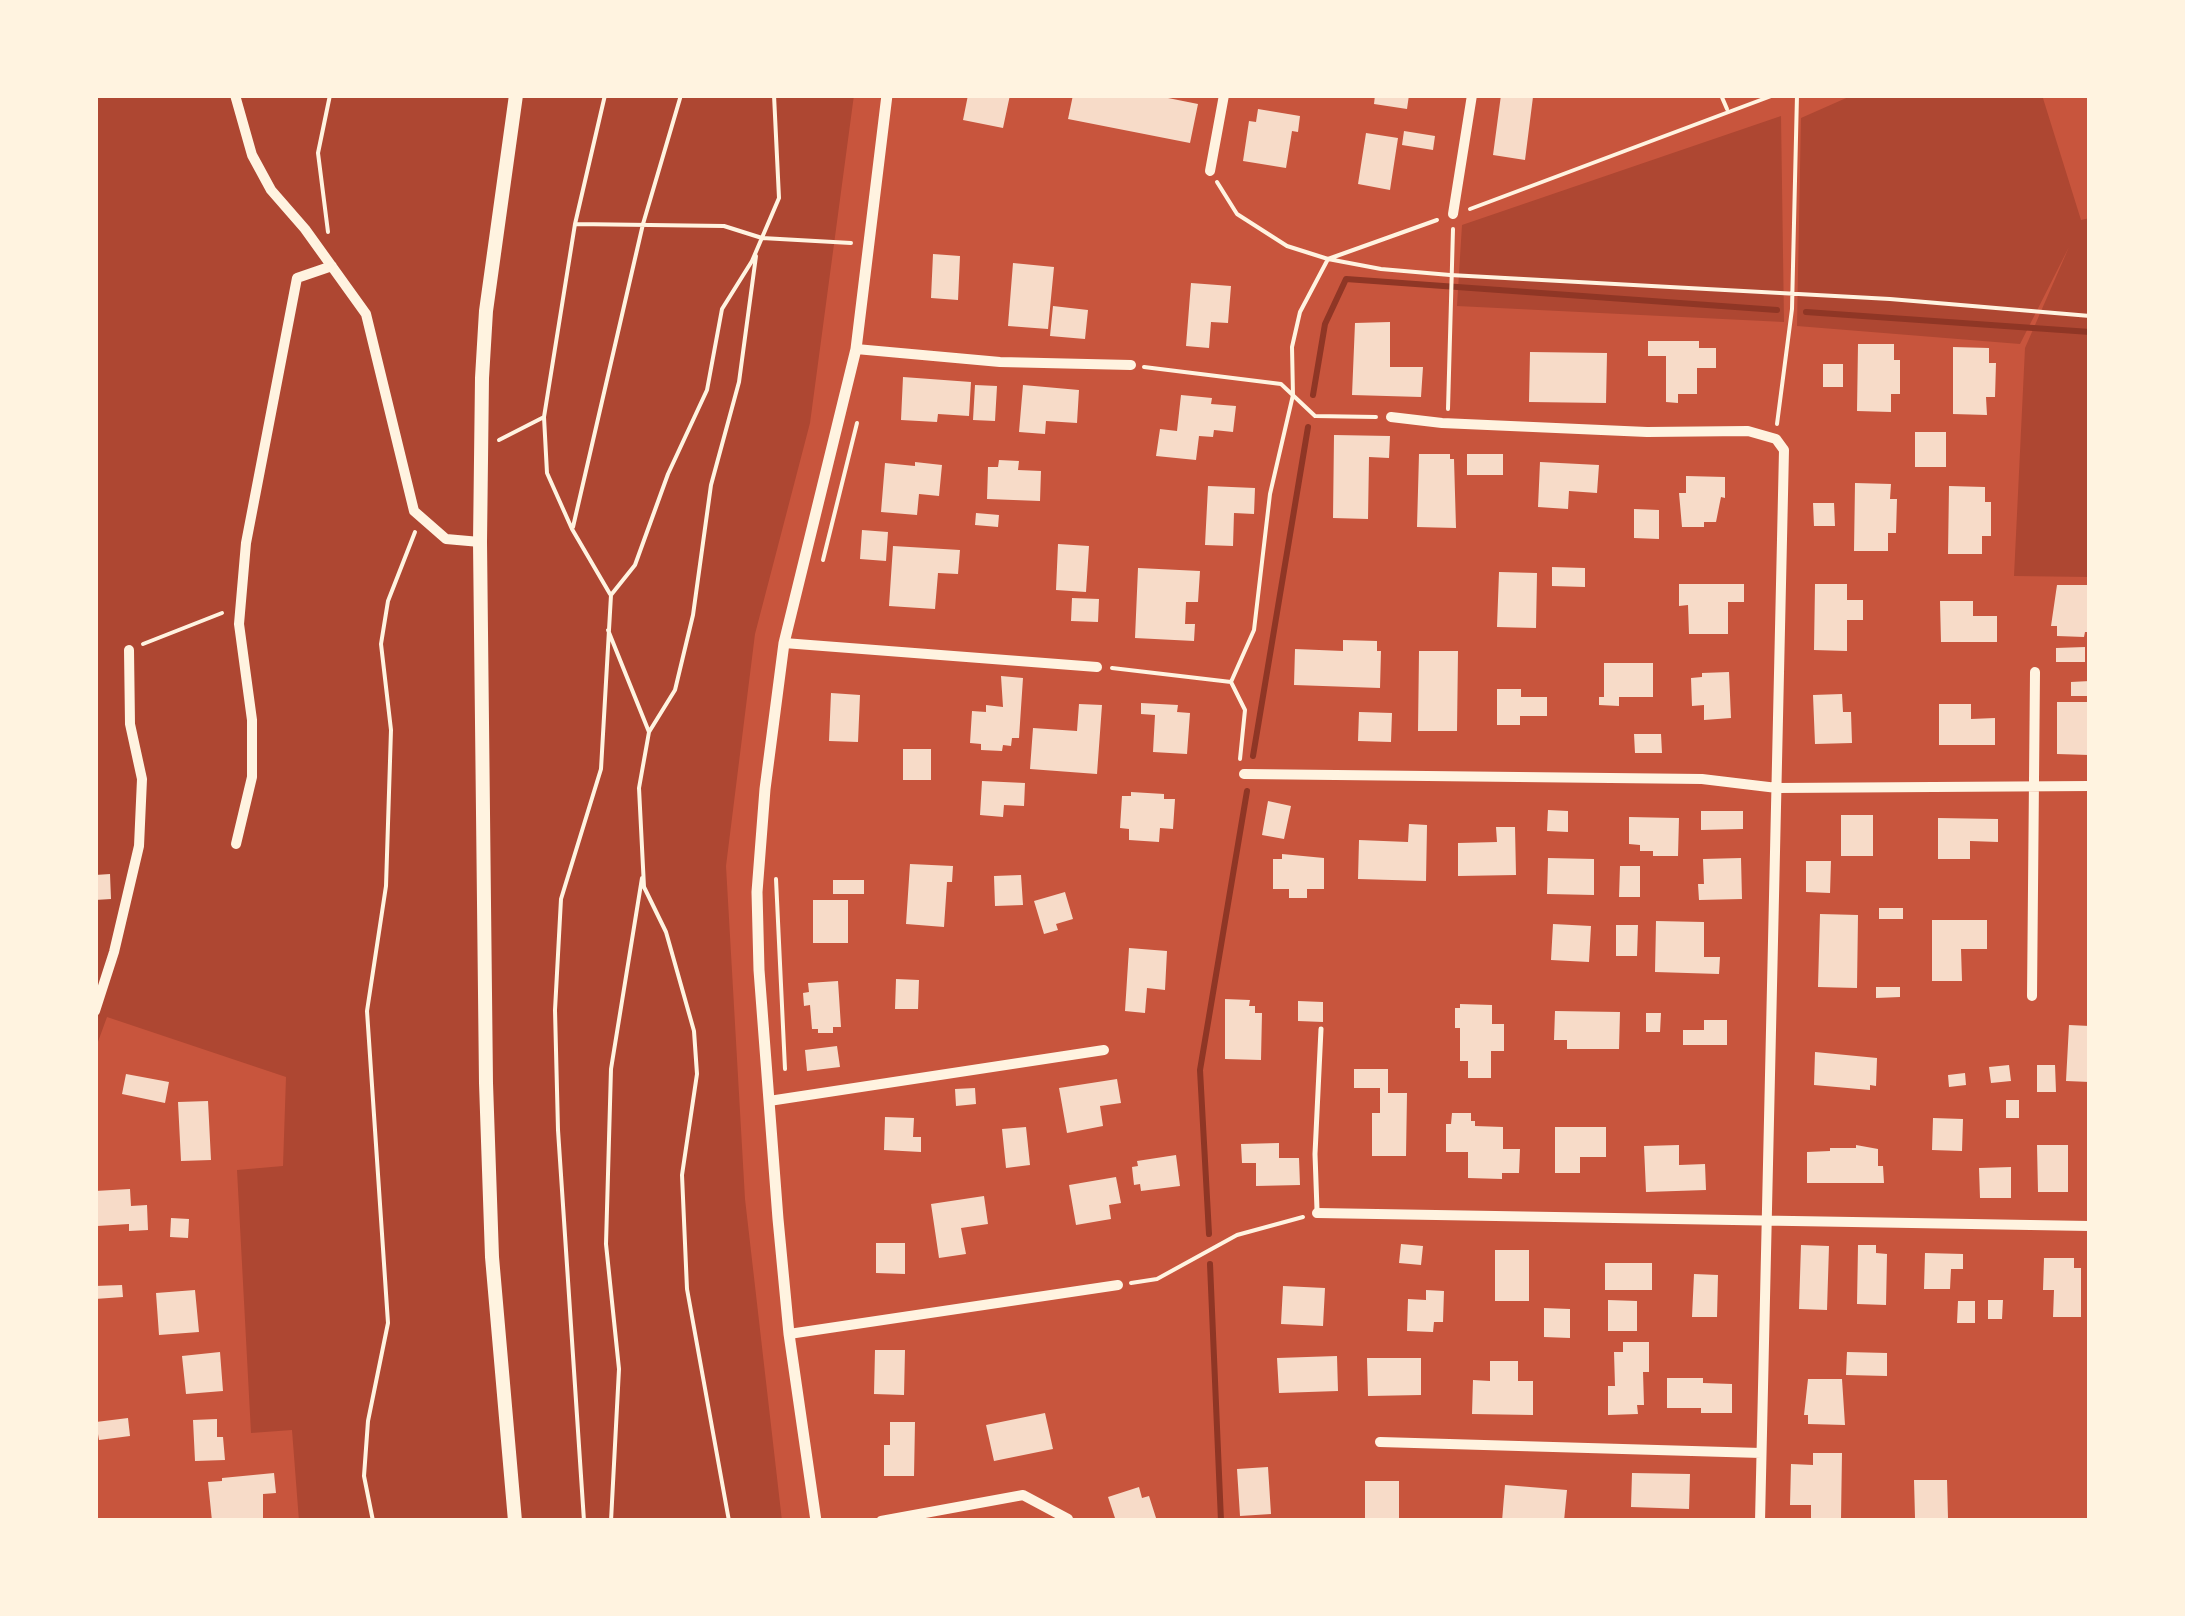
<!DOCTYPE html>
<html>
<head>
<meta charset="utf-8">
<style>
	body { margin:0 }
	#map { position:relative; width:2185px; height:1616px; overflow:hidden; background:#c8553d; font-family:Barlow,sans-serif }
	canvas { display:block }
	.frame { position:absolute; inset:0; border:98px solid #fff3e0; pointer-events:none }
</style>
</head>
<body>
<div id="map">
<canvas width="2185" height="1616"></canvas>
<div class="frame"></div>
</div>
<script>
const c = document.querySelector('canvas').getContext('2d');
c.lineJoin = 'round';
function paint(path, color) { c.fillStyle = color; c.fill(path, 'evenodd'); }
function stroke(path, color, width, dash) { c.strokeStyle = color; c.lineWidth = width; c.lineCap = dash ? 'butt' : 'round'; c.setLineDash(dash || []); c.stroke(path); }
const green = new Path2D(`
	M95 95H854L810 423 755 634 726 866 745 1199 782 1521H299L292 1430 251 1433 237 1170 283 1166 286 1077 107 1017 95 1050Z
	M1853 95H2042L2081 220 2090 218V577L2014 576 2025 348 2069 247 2020 344 1797 326 1801 118Z
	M1781 116 1784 322 1457 306 1462 225Z`);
const stream = new Path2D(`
	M1806 312 2090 332
	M1313 395 1325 324 1346 279 1777 310
	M1253 756 1308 427
	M1209 1234 1200 1070 1247 791
	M1210 1264 1221 1521`);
const building = new Path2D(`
	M968 95H1010L1003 128 963 120Z
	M1073 95H1153L1198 104 1190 143 1068 119Z
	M1375 95H1409L1407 109 1374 104Z
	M1501 95 1533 97 1525 160 1493 155Z
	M1258 109 1300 116 1298 132 1292 131 1286 168 1243 161 1249 121 1256 122Z
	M1404 131 1435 136 1433 150 1402 145Z
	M1366 133 1398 138 1390 190 1358 184Z
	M933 254 960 256 958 300 931 298Z
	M1013 263 1054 267 1048 329 1008 326Z
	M1191 283 1231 286 1228 323 1211 322 1209 348 1186 346Z
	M1053 306 1088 310 1085 339 1050 336Z
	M1390 322V367H1423L1421 397 1352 395 1355 323Z
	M1648 341H1699V348H1716V368H1697V394H1678V403L1666 402V356H1648Z
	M1858 344H1894V360H1900V394H1891V412L1857 411Z
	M1953 347 1989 348V363H1996L1995 397H1986L1987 415 1953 414Z
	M1530 352 1607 353 1606 403 1529 402Z
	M1823 364H1843V387H1823Z
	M903 377 971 382 969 416 938 414 937 422 901 420Z
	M975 385 997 386 995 421 973 420Z
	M1023 385 1079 390 1077 423 1046 421 1045 434 1019 432Z
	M1181 395 1212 398 1211 404 1236 406 1233 432 1214 430 1213 437 1199 436 1196 460 1156 456 1160 429 1177 431Z
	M1915 432H1946V467H1915Z
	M1334 435 1390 436 1389 458 1369 457 1368 519 1333 518Z
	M1419 454H1450V459H1454L1456 528 1417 527Z
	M1467 454H1503V475H1467Z
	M999 460 1019 461 1018 470 1041 471 1040 501 987 499 988 467H998Z
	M915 462 942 465 939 496 919 494 917 515 881 512 885 463 915 466Z
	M1540 462 1599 465 1597 493 1569 491 1568 509 1538 507Z
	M1686 476 1725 477V498L1721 497 1716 522H1704V527H1682L1679 493H1686Z
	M1855 483 1891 484 1890 499H1897L1896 533H1888V551H1854Z
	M1208 486 1255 488 1254 514 1234 513 1233 546 1205 545Z
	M1949 486 1985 487V502H1991V536H1982V554H1948Z
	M1813 503H1834L1835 526H1814Z
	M1634 509 1659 510V539L1634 538Z
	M976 513 999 515 998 527 975 525Z
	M862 530 888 532 886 561 860 559Z
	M1058 544 1089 546 1086 592 1056 590Z
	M893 546 960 550 958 574 938 573 935 609 889 606Z
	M1552 567 1585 568V587L1552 586Z
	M1138 568 1200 571 1198 602H1186L1185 624H1195L1194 641 1135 638Z
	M1499 572 1537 573 1536 628 1497 627Z
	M1679 584H1744V602H1728V634H1689L1688 605 1679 606Z
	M1815 584H1847V600H1863V620H1847V651L1814 650Z
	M2057 585H2087L2090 632H2085L2084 637 2057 636V626H2051Z
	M1072 598 1099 599 1098 622 1071 621Z
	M1940 601H1973V616H1997V642H1941Z
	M1343 640 1377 641V651H1381L1380 688 1294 685 1295 649 1343 651Z
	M2085 647V662H2056V648Z
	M1419 651H1458L1457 731H1418Z
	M1604 663H1653V697H1619V706L1599 705V697H1604Z
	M1729 672 1731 718 1704 720V705L1692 706 1691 678 1702 677V673Z
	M1001 676 1023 678 1019 738H1012L1011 746 1003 745 1002 751 981 750V744L970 743 972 711 986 712V705L1003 707Z
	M2090 681V696H2071V682Z
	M1497 689H1521V697H1547V716H1520V725H1497Z
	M831 693 860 695 858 742 829 741Z
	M1842 694 1843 712H1851L1852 743 1815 744 1813 695Z
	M2057 702H2089V755L2057 754Z
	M1141 703 1178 705 1177 712 1190 713 1187 754 1153 752 1155 715 1141 714Z
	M1079 704 1102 705 1097 774 1030 769 1033 728 1077 731Z
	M1939 704H1971V719L1995 718V745H1939Z
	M1359 712 1392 713 1391 742 1358 741Z
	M1634 734H1661L1662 753H1635Z
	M903 749H931V780H903Z
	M982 781 1025 783 1024 806 1004 805 1003 817 980 815Z
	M1131 792 1164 794V799H1175L1173 829 1160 828 1159 842 1129 840V829L1120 828 1122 796H1131Z
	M1268 801 1291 806 1284 839 1262 835Z
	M1548 810 1568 811V832L1547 831Z
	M1701 811H1743V829L1701 830Z
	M1841 815H1873V856H1841Z
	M1629 817 1679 818 1678 856H1653V851H1640V845L1629 844Z
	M1938 818 1998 819V842L1970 841V859H1938Z
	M1409 824 1427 825 1426 881 1358 879 1359 840 1408 842Z
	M1496 827H1515L1516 875 1458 876V843L1497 842Z
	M1282 854 1324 858V889H1307V898H1289V889H1273V859H1282Z
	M1548 858 1594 859V895L1547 894Z
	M1741 858 1742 899 1699 900 1698 884H1704L1703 859Z
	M1806 861H1831L1830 893 1806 892Z
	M910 864 953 866 952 882H947L944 927 906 924Z
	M1620 866H1640V897H1619Z
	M110 874 111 899 95 900V875Z
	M1021 875 1023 905 995 906 994 876Z
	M833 880H864V894H833Z
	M1065 892 1073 919 1056 924 1058 930 1044 934 1034 901Z
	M813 900H848V943H813Z
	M1879 908H1903V919H1879Z
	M1820 914 1858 915 1857 988 1818 987Z
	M1932 920H1987V949H1961L1962 981H1932Z
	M1656 921 1704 922V957H1720L1719 974 1655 972Z
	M1553 924 1591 926 1589 962 1551 960Z
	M1616 925H1638L1637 956H1616Z
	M1129 948 1167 951 1165 990 1147 988 1145 1013 1125 1011Z
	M896 979 919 980 918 1009H895Z
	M838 981 841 1027H833V1033H818V1029H812L810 1005 804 1006 803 993 809 992 808 983Z
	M1876 987H1900V997L1876 998Z
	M1225 999 1250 1000 1249 1006H1255V1013H1262L1261 1060 1225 1059Z
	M1298 1001 1323 1002V1022L1298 1021Z
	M1460 1004 1492 1005V1024H1504V1051H1491V1078H1468V1061H1460V1028H1455V1008H1460Z
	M1555 1011 1620 1012 1619 1049H1567V1040H1554Z
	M1646 1013H1661L1660 1032H1646Z
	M1704 1020H1727V1045H1683V1030H1704Z
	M2069 1025 2090 1026V1082L2066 1081Z
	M837 1046 840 1067 807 1071 805 1050Z
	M1815 1052 1877 1058 1876 1086 1870 1085V1090L1814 1085Z
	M2009 1065 2011 1081 1991 1083 1989 1067Z
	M2037 1065H2055L2056 1092H2037Z
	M1354 1069H1388V1093H1407L1406 1156H1372V1113H1380V1088H1354Z
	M1965 1073 1966 1085 1949 1087 1948 1075Z
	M126 1074 169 1082 165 1103 122 1094Z
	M1117 1079 1121 1103 1100 1106 1103 1126 1067 1133 1059 1088Z
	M975 1088 976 1104 956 1106 955 1089Z
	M2006 1100H2019V1118H2006Z
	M208 1101 211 1160 181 1161 178 1102Z
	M1452 1113H1471V1121H1475V1126L1503 1127V1149H1520L1519 1173H1502V1179L1468 1178V1152H1446V1124H1451Z
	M885 1117 914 1118 913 1137H921V1152L884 1150Z
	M1933 1118 1963 1119 1962 1151 1932 1150Z
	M1026 1127 1030 1165 1006 1168 1002 1129Z
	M1555 1127H1606V1157H1580V1173H1555Z
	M1279 1143V1158H1299L1300 1185 1256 1186V1163H1242L1241 1144Z
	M1679 1145V1165L1705 1164 1706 1190 1646 1192 1644 1146Z
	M1856 1145 1878 1149V1166H1883L1884 1183H1807V1152L1830 1151V1148H1856Z
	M2037 1145H2068V1192H2038Z
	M1176 1155 1180 1186 1141 1191 1140 1184 1134 1185 1132 1167 1138 1166 1137 1161Z
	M2011 1167V1198H1980L1979 1168Z
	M1116 1177 1121 1203 1109 1205 1111 1219 1076 1225 1069 1185Z
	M130 1189 131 1206 147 1205 148 1230 129 1231V1224L97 1226 95 1191Z
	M984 1196 988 1224 961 1228 966 1254 939 1258 931 1204Z
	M171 1218 189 1219 188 1238 170 1237Z
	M876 1243H905V1274L876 1273Z
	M1401 1244 1423 1246 1421 1265 1399 1263Z
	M1801 1245 1829 1246 1827 1310 1799 1309Z
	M1858 1245H1876V1253L1887 1254 1886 1305 1857 1304Z
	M1495 1250H1529V1301H1495Z
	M1925 1253 1963 1254V1269H1951L1950 1289H1924Z
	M2044 1258H2074V1268H2081V1317H2053L2054 1290H2043Z
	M1605 1263H1652V1290H1605Z
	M1694 1274 1718 1275 1717 1317H1692Z
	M122 1285 123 1297 95 1299V1286Z
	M1283 1286 1325 1288 1323 1326 1281 1324Z
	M195 1290 199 1332 159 1335 156 1293Z
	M1426 1290 1444 1291 1443 1322H1434L1433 1332 1407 1331 1408 1299 1426 1300Z
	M1608 1300 1637 1301V1331H1608Z
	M1988 1300H2003L2002 1319H1988Z
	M1958 1301H1975V1323H1957Z
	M1544 1308 1570 1309V1338L1544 1337Z
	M1623 1342H1649V1372H1643L1644 1405H1637L1638 1414 1608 1415V1386H1615L1614 1352H1623Z
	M875 1350H905L904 1395 874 1394Z
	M220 1352 223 1391 186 1394 182 1356Z
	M1847 1352 1887 1353V1376L1846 1375Z
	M1337 1356 1338 1391 1279 1393 1277 1358Z
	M1367 1358H1421V1395L1368 1396Z
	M1490 1361H1518V1381H1533V1415L1472 1414 1473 1380 1490 1381Z
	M1667 1378H1703V1383L1732 1384V1413H1701V1408H1667Z
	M1808 1379H1842L1845 1425 1808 1424V1415H1804Z
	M1045 1413 1053 1449 994 1461 986 1425Z
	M128 1418 130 1436 99 1440 96 1422Z
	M217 1419V1437H223L225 1460 195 1461 193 1420Z
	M890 1422H915L914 1476H884V1445H890Z
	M1813 1453H1842L1841 1519 1811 1518V1505H1790L1791 1464 1813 1465Z
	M1268 1467 1271 1514 1240 1516 1237 1469Z
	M274 1473 276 1493 263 1494V1521H212L208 1482 222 1481V1478Z
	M1632 1473 1690 1474 1689 1509 1631 1507Z
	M1914 1480H1947L1948 1518H1915Z
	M1365 1481H1399V1521H1365Z
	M1505 1485 1567 1490 1564 1521H1502Z
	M1139 1487 1142 1498 1149 1496 1157 1521H1116L1108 1497Z`);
const path = new Path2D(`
	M605 95 575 224 544 417 547 473 572 529 610 594
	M1721 95 1727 109
	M1217 182 1237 214 1287 246 1328 259 1300 312 1292 347 1293 395 1270 494 1254 630 1231 682
	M1470 209 1774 95
	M575 224 724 226 762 238 851 243
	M328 232 318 153 330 95
	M1328 259 1381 269 1450 275 1890 299 2090 316
	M1328 259 1437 220
	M1144 367 1281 384 1315 416 1376 417
	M1448 409 1453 229
	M1777 424 1792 309 1797 95
	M499 440 544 417
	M573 527 643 224 681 95
	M823 560 857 423
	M608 630 649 732
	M143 644 222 613
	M1112 668 1231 682 1245 710 1240 759
	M776 879 785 1069
	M1131 1283 1157 1279 1237 1235 1303 1217
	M373 1521 364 1476 368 1421 388 1323 367 1011 386 886 391 730 381 644 388 601 415 532
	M584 1521 558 1130 555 1010 561 899 601 769 611 595 635 565 668 474 707 390 722 309 752 261 779 198 774 95
	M611 1521 619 1369 606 1244 611 1069 642 878
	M729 1521 687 1289 682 1175 697 1074 694 1031 666 932 644 887 639 788 649 732 675 690 693 615 711 485 739 382 756 256`);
const service = new Path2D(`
	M1317 1210 1315 1154 1321 1029`);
const minor = new Path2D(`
	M235 95 252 155 271 190 305 229 366 314 414 511 446 539 480 542
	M1210 171 1224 95
	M1453 214 1472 95
	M856 349 1000 362 1131 365
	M1391 417 1442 423 1647 432 1748 431 1776 439 1784 450 1760 1521
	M784 643 1097 667
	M1244 774 1702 779 1777 788 2090 786
	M236 844 252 777V720L239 624 246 543 297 278 332 266
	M2032 996 2035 672
	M95 1011 114 952 139 846 142 779 130 724 129 650
	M769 1101 1104 1050
	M1317 1213 2090 1226
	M789 1334 1118 1285
	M1380 1442 1761 1453
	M881 1521 1023 1495 1068 1519`);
const tertiary = new Path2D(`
	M816 1521 789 1334 778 1219 759 970 757 892 765 789 784 643 856 349 887 95`);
const secondary = new Path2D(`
	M515 1521 492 1257 486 1083 480 542 482 378 486 311 516 95`);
paint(green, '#ae4732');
stroke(stream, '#8f3625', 6);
paint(building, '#f7dbc8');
stroke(path, '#fff3e0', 4);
stroke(service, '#fff3e0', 5);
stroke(minor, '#fff3e0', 10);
stroke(tertiary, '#fff3e0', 11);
stroke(secondary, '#fff3e0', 14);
</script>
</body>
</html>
